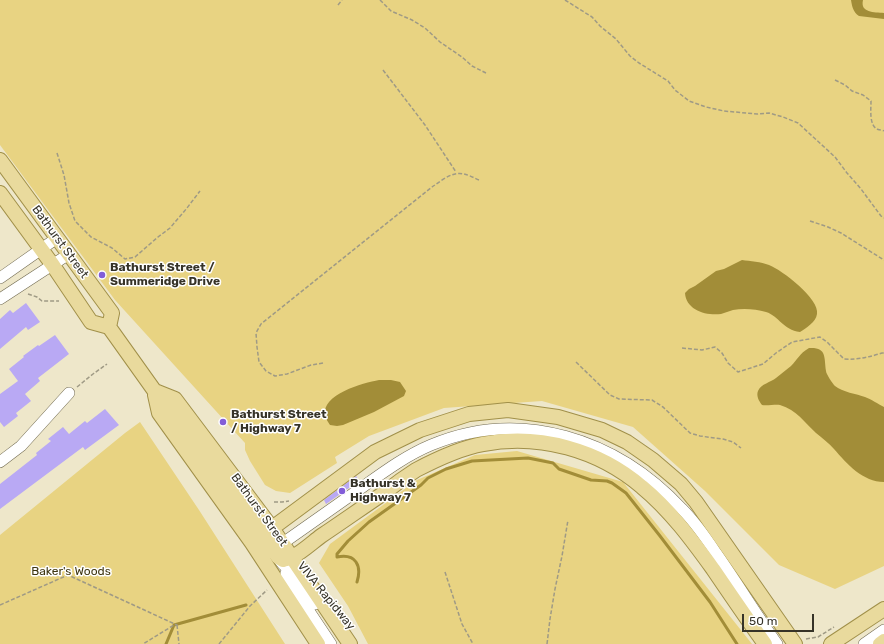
<!DOCTYPE html>
<html>
<head>
<meta charset="utf-8">
<style>
	body { margin:0 }
	#map { position:relative; width:884px; height:644px; overflow:hidden; background:#eee7ca; font-family:Rubik,sans-serif }
	canvas { display:block }
	.scale { position:absolute; left:742px; top:614px; width:72px; height:18px; box-sizing:border-box; border:2px solid #363328; border-top:0; padding-left:5px; font-size:12px; line-height:14px; white-space:nowrap; color:#363328; -webkit-text-stroke:3px #fff; paint-order:stroke }
</style>
</head>
<body>
<div id="map">
<canvas width="884" height="644"></canvas>
<div class="scale">50 m</div>
</div>
<script>
const c = document.querySelector('canvas').getContext('2d');
c.lineJoin = 'round';
function paint(path, color) { c.fillStyle = color; c.fill(path, 'evenodd'); }
function stroke(path, color, width, dash) { c.strokeStyle = color; c.lineWidth = width; c.lineCap = dash ? 'butt' : 'round'; c.setLineDash(dash || []); c.stroke(path); }
function drawText(font, color, halo, rows, align = 'center') {
  c.font = font + ' Rubik,sans-serif'; c.lineWidth = 3; c.setLineDash([]); c.textBaseline = 'middle'; c.strokeStyle = halo; c.fillStyle = color; for (const [text, x, y, turn = 0] of rows) {
    c.save(); c.translate(x, y); c.rotate((+turn || 0) * Math.PI / 180); c.textAlign = isNaN(turn) ? turn : align; if (halo) c.strokeText(text, 0, 0); c.fillText(text, 0, 0); c.restore();
  }
}
const green = new Path2D(`
	M0 0H884V566L835 589 779 565 705 491 633 427 542 401 444 408 369 436 335 457 337 463 290 493 276 491 265 485 250 461 245 450V443L115 300 0 145Z
	M140 422 199 510 285 644H0V535L125 433Z
	M517 451 623 482 752 644H368L348 606 319 563 330 544 417 480 475 455Z`);
const water = new Path2D(`
	M851 0H863C860 13 874 12 884 13V19L859 16C853 12 852 6 851 0Z
	M742 260C750 261 761 262 769 265 782 270 820 299 817 314 816 322 806 328 800 332 783 330 779 316 766 312 756 309 743 308 733 310 729 311 725 313 721 314 706 316 686 310 685 293L689 289 695 286 716 271 724 269Z
	M809 348C827 347 824 357 826 371 826 374 833 384 835 386 842 392 857 394 865 397 871 399 878 404 884 407V482C863 482 847 464 834 449 829 443 822 438 816 433 804 422 797 410 780 405 776 404 767 406 762 405 759 401 756 396 758 391 761 384 771 382 776 378 781 374 786 370 791 366 798 359 799 354 809 348Z
	M379 380H391L400 382 406 391 404 396 374 412 343 425 337 426 330 425C328 422 326 419 325 416 321 394 363 383 379 380Z`);
const stream = new Path2D(`
	M357 582C362 566 356 553 337 557V554L348 541 369 522 421 485 428 478 446 469 472 461 528 458 553 463 559 469 591 480 607 481 612 483 626 493 660 536 710 602 737 644
	M166 644 174 625 246 605`);
const building = new Path2D(`
	M26 303 40 322 28 330 26 327 0 349V319L10 310 13 313Z
	M55 335 69 354 38 378 40 381 25 394 31 401 16 413 18 416 4 427 0 422V394L18 381 9 369 24 357 23 356 38 345 39 346Z
	M105 409 119 425 85 450 83 447 0 509V484L37 455 36 453 51 441 48 439 63 427 69 434 85 421 87 423Z
	M356 476 359 481 326 504 324 500Z`);
const path = new Path2D(`
	M380 0 391 11 412 20 425 28 440 42 462 57 472 66 486 73
	M565 0 592 17 600 26 616 39 630 56 639 63 668 81 675 90 689 101 706 107 724 111 757 114 769 113 783 117 798 123 835 157 847 173 861 189 881 216 884 218
	M338 5 342 0
	M383 70 425 125 456 172
	M835 80 845 85 852 91 863 95 871 101C871 109 869 125 877 129 878 130 883 130 884 131
	M57 153 64 175 69 203 75 221 91 237 112 248 125 259 135 257 158 237 170 228 187 208 200 191
	M810 221 828 227 841 233 884 260
	M28 294 37 297 42 301H59
	M682 348 702 350 715 347 722 353 728 363 738 372 763 364 776 353 792 342 820 337 827 342 844 359C858 360 869 357 882 353H884
	M576 362 610 395 619 399 652 400 663 407 690 433 700 436 723 439 733 442 741 448
	M323 363 311 365 287 374 275 376 266 371 259 362 257 347 256 333 261 324 432 187C441 181 452 171 464 174 469 175 474 178 479 180
	M77 387 93 374 107 364
	M274 502H282L289 501
	M445 572 462 624 473 644
	M0 605 68 575 177 625H174L143 644
	M177 625 179 644
	M806 639 818 637 834 627
	M219 644 250 606 267 590
	M547 644 550 619 555 589 562 556 568 520`);
const minor = new Path2D(`
	M0 278 57 238
	M0 299 69 254
	M0 462 21 446 69 393
	M286 573 287 578 331 644
	M315 604C309 595 302 585 295 576 285 564 279 566 276 548L283 543C310 524 337 505 364 486 385 471 407 455 431 445 521 407 617 439 682 509 695 522 706 538 716 553 737 583 756 614 777 644
	M864 644 884 630`);
const major = new Path2D(`
	M0 160 112 313 109 327
	M0 193 52 264 91 322 109 327 171 414 203 451 278 557 283 560C286 559 289 559 292 557 301 553 313 542 321 536 342 522 363 507 384 493 394 485 405 477 416 470 437 459 460 448 483 444 539 433 599 450 642 487 670 510 692 540 713 569 730 594 747 619 765 644
	M155 391 175 399 272 528 350 644
	M155 395 159 413 252 543 318 644
	M252 543 375 452 420 430 469 414 508 410 558 417 602 430 627 442 653 460 681 484 696 502 795 644
	M831 644 884 609
	M880 644 884 641`);
const markers = [
	[102,275,4,"#825dd8"],
	[223,422,4,"#825dd8"],
	[342,491,4,"#825dd8"]
];
const streetNames = [
	["Bathurst Street",60,242,54],
	["Bathurst Street",259,510,54],
	["VIVA Rapidway",326,596,51]
];
const poiNames = [
	["Bathurst Street /",110,268],
	["Summeridge Drive",110,282],
	["Bathurst Street",231,415],
	["/ Highway 7",231,429],
	["Bathurst &",350,484],
	["Highway 7",350,498]
];
const parkNames = [
	["Baker's Woods",71,572]
];
paint(green, '#e8d382');
paint(water, '#a28d38');
stroke(stream, '#a28d38', 3);
paint(building, '#b9a9f4');
stroke(minor, '#726b52', 12);
stroke(major, '#a19049', 16);
stroke(path, '#9f9a85', 1.5, [4, 2]);
stroke(minor, '#fff', 11);
stroke(major, '#e9da9d', 14);
for (const [x, y, r, color] of markers) { const dot = new Path2D(); dot.arc(x, y, r, 0, 2 * Math.PI); c.fillStyle = color; c.fill(dot); stroke(dot, '#fff', 1.5); }
drawText('12px', '#363328', '#fff', streetNames);
drawText('bold 12px', '#363328', '#fff', poiNames, 'left');
drawText('12px', '#3f3611', '#fff', parkNames);
</script>
</body>
</html>
